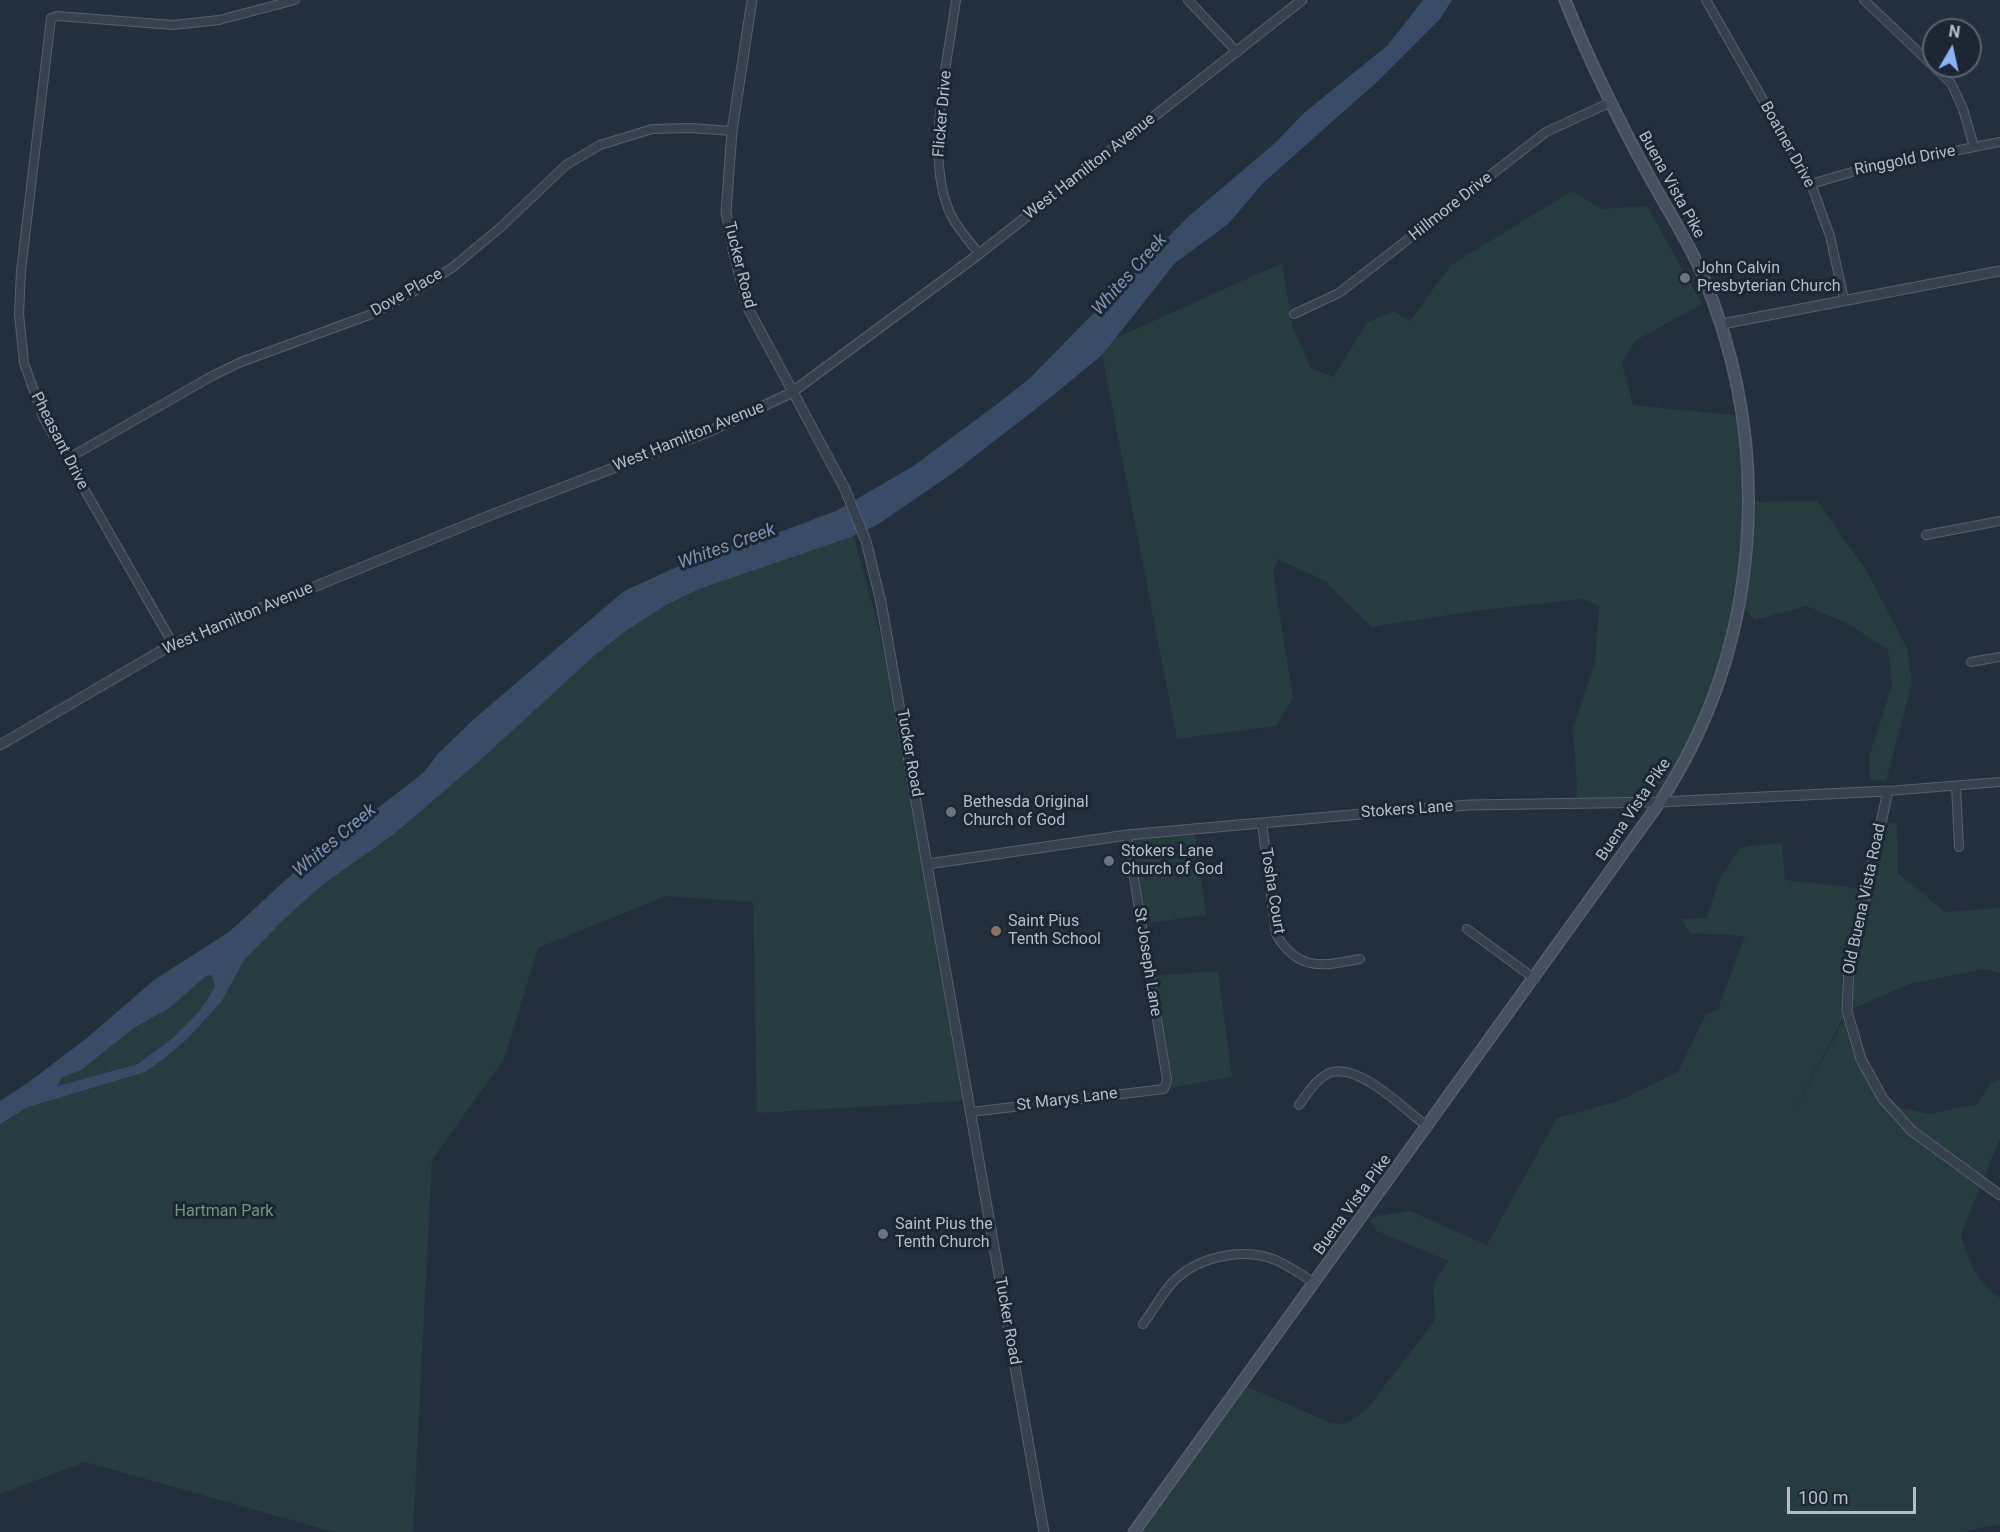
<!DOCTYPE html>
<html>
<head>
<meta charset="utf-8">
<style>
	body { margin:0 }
	#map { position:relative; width:2000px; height:1532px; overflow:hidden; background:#242f3e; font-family:Roboto,sans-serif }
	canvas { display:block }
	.north { position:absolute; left:1922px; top:18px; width:60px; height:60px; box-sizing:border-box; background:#1d2633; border:2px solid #59626f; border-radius:50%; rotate:9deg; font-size:16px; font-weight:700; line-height:24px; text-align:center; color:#b4bcc9 }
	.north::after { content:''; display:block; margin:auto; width:21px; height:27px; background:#8ab4f8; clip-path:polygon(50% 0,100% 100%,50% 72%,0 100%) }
	.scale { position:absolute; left:1787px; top:1487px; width:129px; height:27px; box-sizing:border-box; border:3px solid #b4bcc9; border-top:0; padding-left:8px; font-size:18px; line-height:21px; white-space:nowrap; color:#b4bcc9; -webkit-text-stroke:4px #1d2633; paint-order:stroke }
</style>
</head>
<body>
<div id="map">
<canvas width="2000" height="1532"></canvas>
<div class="north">N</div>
<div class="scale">100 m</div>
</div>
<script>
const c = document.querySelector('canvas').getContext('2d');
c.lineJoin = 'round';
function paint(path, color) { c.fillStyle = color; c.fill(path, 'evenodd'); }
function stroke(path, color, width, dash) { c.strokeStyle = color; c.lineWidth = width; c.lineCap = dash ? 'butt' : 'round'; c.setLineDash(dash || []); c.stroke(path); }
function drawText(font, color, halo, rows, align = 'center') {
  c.font = font + ' Roboto,sans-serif'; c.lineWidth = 6; c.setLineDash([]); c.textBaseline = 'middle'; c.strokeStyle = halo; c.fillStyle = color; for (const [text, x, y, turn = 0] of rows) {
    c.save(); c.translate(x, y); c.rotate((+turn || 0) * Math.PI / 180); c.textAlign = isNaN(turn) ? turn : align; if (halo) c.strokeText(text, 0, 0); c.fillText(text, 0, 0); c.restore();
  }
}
const green = new Path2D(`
	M1572 191 1602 209 1647 206 1702 304 1635 341 1622 363 1633 405 1741 416 1749 502 1817 501 1866 570 1907 648 1912 683 1886 781 1870 779 1869 757 1892 685 1888 650 1848 624 1807 606 1755 620 1740 603 1725 664 1660 802 1578 803 1573 729 1595 663 1599 606 1583 599 1474 611 1372 627 1325 581 1278 559 1273 573 1293 697 1276 726 1177 739 1102 355 1116 338 1282 263 1293 328 1311 368 1333 377 1368 322 1394 311 1410 321 1451 265Z
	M853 534 887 660 963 1101 757 1113 753 902 666 896 538 948 504 1059 432 1160 413 1532H334L85 1462 0 1494V1116L513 707 683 590Z
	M1897 823 1898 873 1945 912 2000 908V973L1984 969 1910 984 1847 1011 1788 1122 1848 1013 1861 1059 1887 1104 1928 1114 1978 1104 1990 1084 2000 1079V1138L1961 1234C1966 1258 1979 1286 2000 1298V1524L1963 1532H1134L1241 1384 1331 1423 1346 1424 1367 1409 1435 1320 1433 1284 1448 1261 1377 1231 1370 1220 1376 1216 1410 1211 1487 1245 1557 1118 1619 1101 1678 1072 1705 1016 1718 1009 1745 936 1690 933 1682 919 1707 918 1720 878 1741 847 1782 843 1785 880 1866 889 1881 824Z
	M1194 829 1206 915 1141 924 1127 835Z
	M1218 971 1232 1077 1164 1089 1167 1079 1150 976Z`);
const water = new Path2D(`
	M1423 0H1452L1440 19 1378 81 1263 183 1228 224 1175 263 1102 355 1051 397 953 473 877 525 851 537 699 589 666 605 624 632 595 655 478 762 394 834 322 885 283 920 244 960 221 1002 186 1040 162 1060 145 1072 28 1107 0 1124V1101L29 1082 87 1038 154 980 229 932 301 866 349 835 360 822 423 773 438 754 474 719 624 591 721 547 761 539 836 511 912 467 996 405 1030 378 1188 217 1275 143 1304 113 1388 45ZM212 975 215 987 199 1012 173 1038 138 1064 58 1086 61 1078 81 1070 135 1027 168 1009 206 976Z`);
const minor = new Path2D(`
	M956 0C948 60 923 162 952 217 959 230 970 242 979 254
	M1188 0 1237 52
	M1706 0 1811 184 1830 236 1844 299
	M1864 0 1951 83 1963 109 1974 147
	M1811 184 1859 170 2000 142
	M1294 314 1339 293 1546 132 1609 103
	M67 459 212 376 241 362 372 314 427 284 453 267 501 227 566 165 600 145 652 129 690 128 732 131
	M1926 535 2000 521
	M173 644 44 419 24 363 19 314 21 271 51 18 57 16 173 25 219 20 295 0
	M1971 662 2000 657
	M1956 786 1959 847
	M1888 791 2000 782
	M1262 823 1276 934C1298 972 1322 966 1360 959
	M1467 929 1535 979
	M1299 1105C1307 1094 1318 1076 1332 1072 1362 1065 1405 1110 1428 1127
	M971 1112 1164 1089 1167 1080 1127 835
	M1143 1324C1153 1311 1161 1295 1172 1283 1195 1258 1238 1248 1270 1258 1286 1263 1301 1275 1315 1283`);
const tertiary = new Path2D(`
	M752 0 732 131 726 212 734 254 749 310 845 489 866 541 881 602 1044 1532
	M1722 324 2000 271
	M0 745 173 644 496 513 710 431 791 393 979 254 1302 0
	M928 864 1127 835 1384 812 1469 805 1660 802 1888 791 1849 968 1847 1011 1861 1059 1883 1099 1912 1131 2000 1195`);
const secondary = new Path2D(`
	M1134 1532 1660 802C1762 645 1775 448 1703 276 1689 242 1667 209 1649 176 1618 119 1589 61 1565 0`);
const markers = [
	[1685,278,6,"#6b7280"],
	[951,812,6,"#6b7280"],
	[1109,861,6,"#6b7280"],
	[996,931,6,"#8d6e63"],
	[883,1234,6,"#6b7280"]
];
const streetNames = [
	["Flicker Drive",943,114,-85],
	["Boatner Drive",1787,145,61],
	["Ringgold Drive",1905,161,-11],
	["West Hamilton Avenue",1090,167,-38],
	["Buena Vista Pike",1671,185,61],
	["Hillmore Drive",1451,207,-38],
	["Tucker Road",739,265,76],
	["Dove Place",407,293,-30],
	["West Hamilton Avenue",689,437,-22],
	["Pheasant Drive",59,441,63],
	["West Hamilton Avenue",238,619,-23],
	["Tucker Road",909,753,80],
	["Stokers Lane",1407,810,-4],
	["Buena Vista Pike",1634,810,-56],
	["Tosha Court",1272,891,81],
	["Old Buena Vista Road",1865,899,-78],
	["St Joseph Lane",1147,962,81],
	["St Marys Lane",1067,1100,-7],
	["Buena Vista Pike",1353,1205,-54],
	["Tucker Road",1007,1321,80]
];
const poiNames = [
	["John Calvin",1697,269],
	["Presbyterian Church",1697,287],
	["Bethesda Original",963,803],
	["Church of God",963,821],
	["Stokers Lane",1121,852],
	["Church of God",1121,870],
	["Saint Pius",1008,922],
	["Tenth School",1008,940],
	["Saint Pius the",895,1225],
	["Tenth Church",895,1243]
];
const parkNames = [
	["Hartman Park",224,1212]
];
const waterNames = [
	["Whites Creek",1130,275,-48],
	["Whites Creek",727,547,-20],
	["Whites Creek",335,841,-40]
];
paint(green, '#263c3f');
paint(water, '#394c67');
stroke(minor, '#565f6c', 10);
stroke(tertiary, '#565f6c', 11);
stroke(secondary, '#565f6c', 13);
stroke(minor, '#38414e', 8);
stroke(tertiary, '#38414e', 9);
stroke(secondary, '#465061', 10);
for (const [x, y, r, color] of markers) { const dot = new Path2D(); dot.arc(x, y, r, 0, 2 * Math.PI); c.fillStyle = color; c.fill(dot); stroke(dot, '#1d2633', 2); }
drawText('16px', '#b4bcc9', '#1d2633', streetNames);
drawText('16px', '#b4bcc9', '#1d2633', poiNames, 'left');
drawText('16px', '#6b9a76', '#1d2633', parkNames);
drawText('italic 18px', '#7c92b1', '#1d2633', waterNames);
</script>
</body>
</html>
